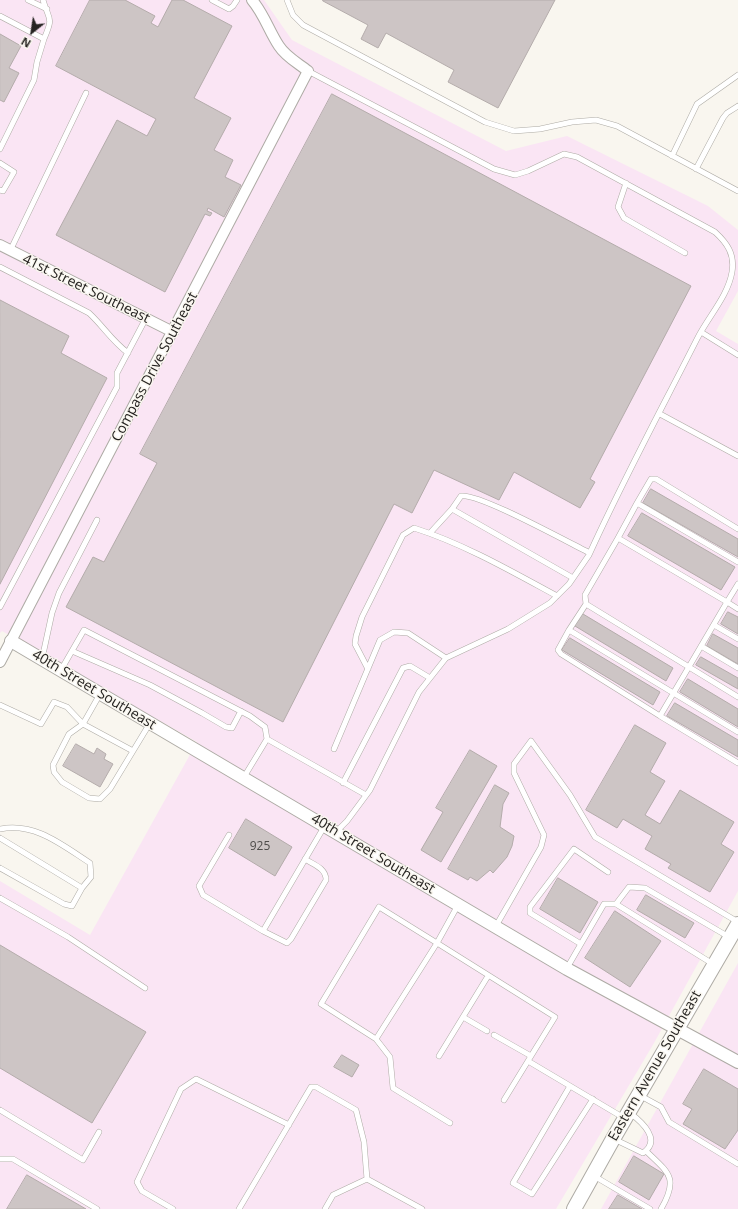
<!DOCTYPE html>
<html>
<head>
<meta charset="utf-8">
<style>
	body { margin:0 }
	#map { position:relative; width:738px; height:1209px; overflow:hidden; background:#f9f6ef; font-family:"Open Sans",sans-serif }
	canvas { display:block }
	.north { position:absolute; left:12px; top:12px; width:40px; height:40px; -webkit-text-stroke:3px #f9f6ef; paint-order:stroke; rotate:210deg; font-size:11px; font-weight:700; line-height:16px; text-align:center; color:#252321 }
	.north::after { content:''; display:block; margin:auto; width:14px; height:18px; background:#252321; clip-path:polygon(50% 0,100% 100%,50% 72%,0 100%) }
</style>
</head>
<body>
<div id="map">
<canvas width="738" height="1209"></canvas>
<div class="north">N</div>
</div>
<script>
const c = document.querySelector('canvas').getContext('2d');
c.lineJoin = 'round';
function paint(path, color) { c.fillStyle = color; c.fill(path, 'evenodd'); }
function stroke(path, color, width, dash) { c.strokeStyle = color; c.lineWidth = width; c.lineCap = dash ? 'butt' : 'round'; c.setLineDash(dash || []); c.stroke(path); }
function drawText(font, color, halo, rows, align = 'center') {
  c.font = font + ' "Open Sans",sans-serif'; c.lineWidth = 3; c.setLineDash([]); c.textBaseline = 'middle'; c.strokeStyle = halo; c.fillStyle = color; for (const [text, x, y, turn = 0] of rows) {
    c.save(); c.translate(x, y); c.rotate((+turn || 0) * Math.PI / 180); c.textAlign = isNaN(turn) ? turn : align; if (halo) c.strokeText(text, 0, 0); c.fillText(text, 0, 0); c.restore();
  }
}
const industrial = new Path2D(`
	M0 0H264L292 40 506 151 567 136 708 206 738 230V291L716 331 738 344V891L654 1043 556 1209H0V881L90 935 197 742 2 631 0 633Z
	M738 963V1209H601Z`);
const building = new Path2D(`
	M90 0H125L155 16 151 23 158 27 172 0H183L232 26 194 98 231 118 214 150 233 160 225 177 241 185 224 217 208 208 207 211 212 213 210 216 205 214 165 292 56 235 117 120 147 136 156 119 56 66Z
	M323 0H555L498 108 448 82 454 70 386 33 378 48 361 39 368 25 323 1Z
	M0 34 21 46 9 68 19 73 4 102 0 100Z
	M332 94 691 286 590 479 595 482 580 508 514 472 499 500 434 470 412 513 394 504 283 722 66 607 93 557 104 562 157 463 140 454Z
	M0 300 69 336 61 353 107 378 0 584Z
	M651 489 738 539V557L643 503Z
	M642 513 735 567 721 590 628 536Z
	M728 612 738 617V634L721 624Z
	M583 614 673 668 666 681 575 626Z
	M713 634 738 648V664L707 646Z
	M570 638 660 692 653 705 562 650Z
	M701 657 738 678V689L696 665Z
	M688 679 738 709V727L680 692Z
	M675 703 738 740V757L667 716Z
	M635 725 666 743 650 772 665 781 645 815 660 824 680 790 734 822 721 844 734 852 710 892 668 868 671 864 645 849 652 836 623 819 617 828 586 810Z
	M76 744 94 754 97 748 106 754 104 759 113 764 100 787 63 766Z
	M470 750 497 766 441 862 421 850 443 812 436 808Z
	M495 785 509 793 503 804 500 827 514 836 512 846 507 857 493 873 490 870 477 881 470 877 468 880 448 869Z
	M246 819 292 847 275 876 229 848Z
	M558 878 598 902 580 933 540 909Z
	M646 895 694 923 685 938 637 910Z
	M615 911 661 941 630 987 585 958Z
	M0 945 146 1032 92 1123 0 1068Z
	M342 1055 359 1065 352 1077 334 1067Z
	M704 1069 738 1089V1130L725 1149 683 1124 692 1109 683 1104Z
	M634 1156 664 1174 649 1200 619 1182Z
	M27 1175 86 1209H7Z
	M618 1195 642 1209H609Z`);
const service = new Path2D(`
	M28 0 47 9
	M43 0C49 21 54 16 44 39
	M212 0 229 9 233 6 237 0
	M287 0 293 15 303 25 485 122 514 131 540 129 572 122 596 120 617 126 738 191
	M0 16 44 39 37 62 34 80 0 149
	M308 71 494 169 515 175 528 171 564 154 577 157 715 232C727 243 735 254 732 272 728 296 708 317 697 339 661 410 622 482 589 555L569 584 550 603 508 629 446 658 408 633 394 632 380 640 334 749
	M672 156 697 104 738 75
	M0 163 14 172 3 191 0 190
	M696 169 723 118 727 113 738 106
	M626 183 618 207 624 218 685 253
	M10 251 86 93
	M0 267 89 313C104 327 111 340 128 353
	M701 332 738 355
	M660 414 738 456
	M637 503 618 538 727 602 660 716 738 763
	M452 509 461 496C479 493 567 542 590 553
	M738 529 656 479H651L637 503 738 562
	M430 533 452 509 573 578
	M738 584 727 602 738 609
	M586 604 585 595 618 538
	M0 607 117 387V373L146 318
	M714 625 738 639
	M569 630 738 732
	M701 646 738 668
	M72 651 150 685 202 713 226 727 232 728 241 711
	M42 659 52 613 59 593 97 520
	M368 669 355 644 356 636 362 617 403 535 414 528C464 544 511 571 557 596
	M61 670 84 630 250 716 265 727 267 739 366 795
	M100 694 83 724 69 734 53 765 54 772 62 782 89 798 100 799 110 789 150 723
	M0 705 41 724 54 702 67 707 83 724 133 751
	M660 716 561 654 558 650 569 630 586 604 738 697
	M244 777 267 739
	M343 783 403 668 410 666 430 678
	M0 829C35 822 62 845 90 863L91 877 82 888 72 906 64 904 0 868
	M336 832 347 821 370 790 419 692 446 658
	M229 835 199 886 203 895 263 931 324 827
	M0 838 82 888
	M0 898 68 937 145 988
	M616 904 629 887 645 888 729 937
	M458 905 437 943 555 1017 504 1100
	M496 926 541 847 544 835 514 773V764L531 741 570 795 595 837 738 922
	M263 931 287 943 291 939 326 880C326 868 314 865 305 859
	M581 944 530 913V907L574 849 608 872
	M567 968 604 904H616L713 964
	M463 1017 487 1031
	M494 1035 531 1056
	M376 1039 321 1004 379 907 437 943 376 1039 390 1057 393 1088 450 1123
	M439 1056 488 976
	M528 1061 624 1118
	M570 1086 513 1183 532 1194 593 1099
	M639 1095 661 1107 669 1122 738 1164
	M0 1110 83 1160 99 1132
	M614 1139 643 1153C662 1140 642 1122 630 1113
	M646 1151C669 1173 679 1178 661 1209
	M0 1159H13L97 1209
	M594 1176 650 1209
	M173 1209 142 1191 137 1182 181 1089 196 1079 289 1125
	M239 1209 311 1087H316L356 1110 364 1142 367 1179
	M325 1209 333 1195 367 1179 422 1209`);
const minor = new Path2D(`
	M0 245 173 332
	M0 662 308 71C298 63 286 57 279 46 269 31 264 14 252 0`);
const tertiary = new Path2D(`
	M11 641 567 969 738 1062`);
const secondary = new Path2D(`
	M574 1209 613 1139 738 924`);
const numberNames = [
	["925",260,847]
];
const streetNames = [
	["41st Street Southeast",86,289,26],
	["Compass Drive Southeast",155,367,-62],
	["40th Street Southeast",94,690,31],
	["40th Street Southeast",373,854,31],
	["Eastern Avenue Southeast",655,1066,-60]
];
paint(industrial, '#fae5f4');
paint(building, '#cdc5c5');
stroke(building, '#b4acab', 1);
stroke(service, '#aeaba5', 6);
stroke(minor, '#aeaba5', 12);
stroke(tertiary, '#aeaba5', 14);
stroke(secondary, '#aeaba5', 16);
stroke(service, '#fff', 5);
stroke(minor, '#fff', 10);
stroke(tertiary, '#fff', 12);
stroke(secondary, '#fff', 14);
drawText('12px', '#4f4c4a', null, numberNames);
drawText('14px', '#252321', '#f9f6ef', streetNames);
</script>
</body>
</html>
